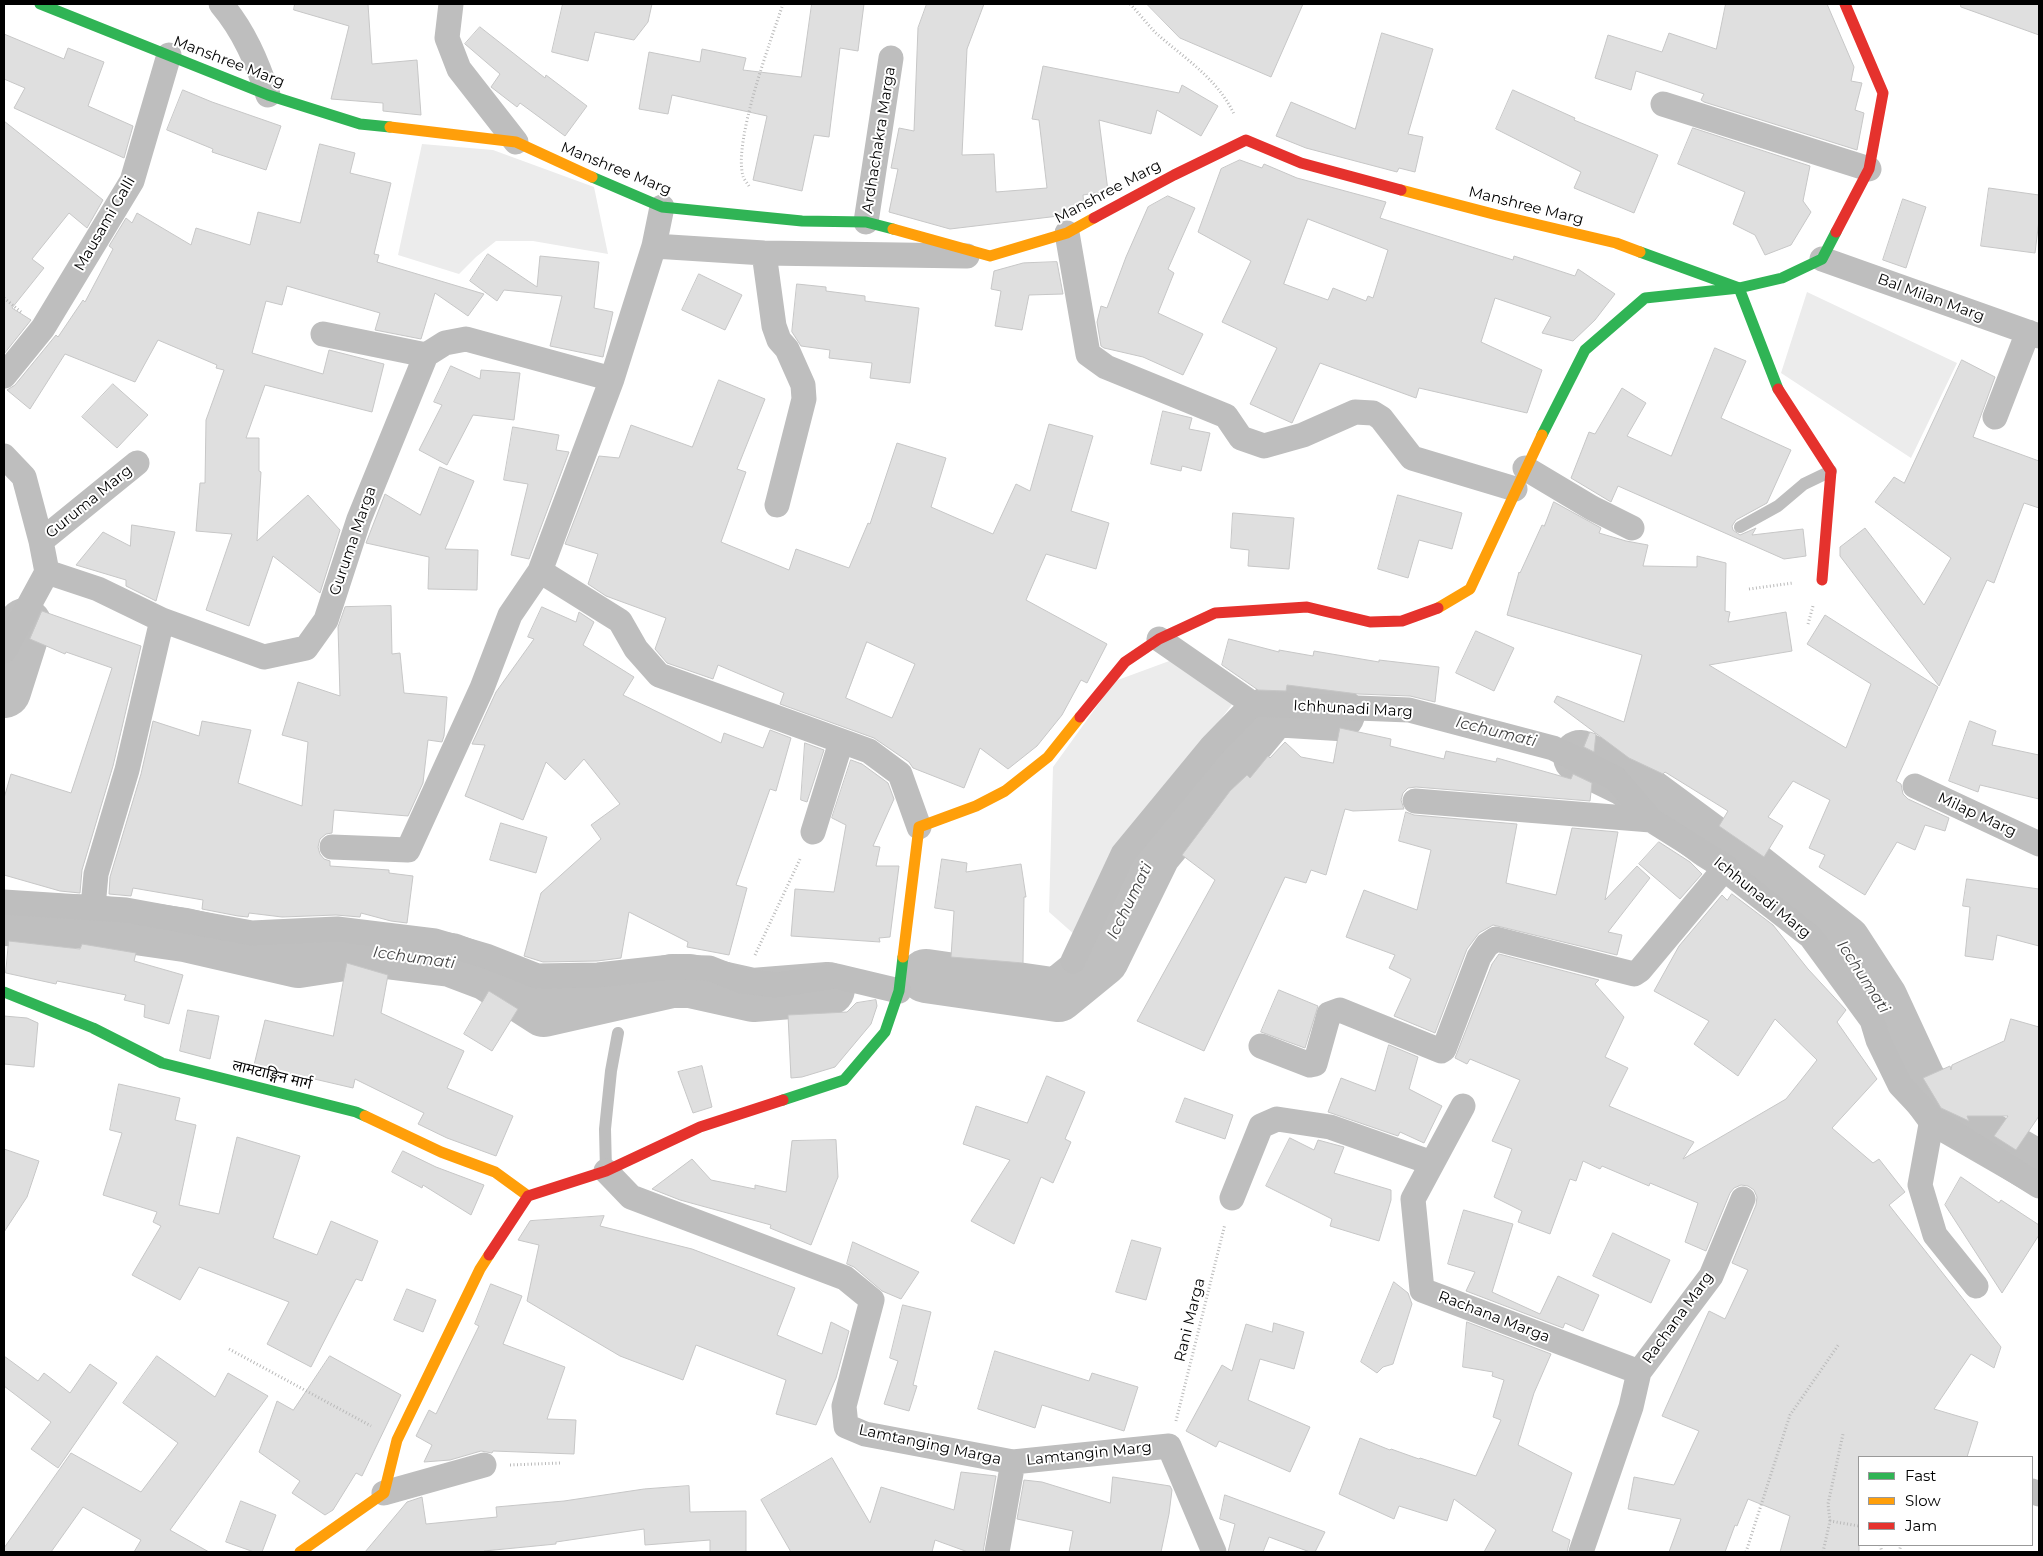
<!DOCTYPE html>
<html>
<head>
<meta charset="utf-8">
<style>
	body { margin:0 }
	#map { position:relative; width:2043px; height:1556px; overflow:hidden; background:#fff; font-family:Montserrat,sans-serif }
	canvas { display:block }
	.frame { position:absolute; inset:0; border:5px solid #000; pointer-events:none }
	.legend { position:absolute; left:1858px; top:1456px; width:175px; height:90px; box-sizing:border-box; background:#fff; border:1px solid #999; margin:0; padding:6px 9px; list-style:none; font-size:15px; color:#000 }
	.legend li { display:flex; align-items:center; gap:10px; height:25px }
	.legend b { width:25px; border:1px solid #999 }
</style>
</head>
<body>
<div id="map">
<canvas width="2043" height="1556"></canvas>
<div class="frame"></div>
<ul class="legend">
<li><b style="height:6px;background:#30b455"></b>Fast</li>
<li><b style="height:6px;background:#ff9f0a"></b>Slow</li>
<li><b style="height:6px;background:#e5322d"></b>Jam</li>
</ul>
</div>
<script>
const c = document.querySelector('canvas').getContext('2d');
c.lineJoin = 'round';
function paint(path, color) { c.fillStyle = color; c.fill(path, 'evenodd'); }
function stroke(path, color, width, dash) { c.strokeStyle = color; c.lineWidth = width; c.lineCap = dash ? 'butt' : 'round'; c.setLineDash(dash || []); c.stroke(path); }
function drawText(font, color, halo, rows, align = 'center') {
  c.font = font + ' Montserrat,"Noto Sans Devanagari",sans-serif'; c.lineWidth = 4; c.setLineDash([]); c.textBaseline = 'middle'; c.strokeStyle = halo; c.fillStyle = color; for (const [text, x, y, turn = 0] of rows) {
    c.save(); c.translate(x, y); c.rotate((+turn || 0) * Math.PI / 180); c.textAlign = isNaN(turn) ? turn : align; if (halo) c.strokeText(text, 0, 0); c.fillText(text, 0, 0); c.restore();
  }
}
const green = new Path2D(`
	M422 144 493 150 594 187 608 254 533 241H496L476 257 459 274 398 255Z
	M1807 292 1957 363 1911 458 1781 373Z
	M1172 660 1237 698 1120 851 1075 935 1049 912 1053 767 1115 681Z`);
const river = new Path2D(`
	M4 691 25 625
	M1580 757 1627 780 1711 842 1743 862 1844 942 1881 999 1919 1081 1942 1112 2039 1168
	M4 919 95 922 185 935 298 961 370 950 451 960 488 974 544 1010 672 981H690L753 995 828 989
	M926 976 1058 995 1102 959 1154 853 1273 710 1338 714`);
const building = new Path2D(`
	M295 4H368L372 64 417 60 421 115 383 111V103L331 99 349 26 294 10Z
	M563 4H652L648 22 634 40 595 32 588 61 552 52Z
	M812 4H864L858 51 840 48 829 137 814 135 802 191 753 180 767 116 672 95 668 114 639 109 649 52 700 62 702 49 746 58 743 70 801 77Z
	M927 4H984L967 49 962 155 994 154 996 192 1047 188 1039 120 1032 119 1043 66 1179 93 1182 85 1218 106 1201 136 1157 110 1151 134 1099 120 1108 191 1083 195 1084 206 1067 215 950 229 889 212 898 169 891 168 899 128 914 131 918 28Z
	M1147 4H1303L1271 77 1180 38Z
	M1726 4H1827L1854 67 1851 81 1862 83 1855 110 1864 113 1857 150 1704 102 1701 100 1704 94 1636 71 1631 90 1595 78 1608 35 1662 52 1669 33 1716 49Z
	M1961 4H2039V35L1961 7Z
	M480 27 545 78 546 75 587 106 565 136 520 103 517 107 491 87 500 74 465 44Z
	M1382 33 1433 49 1408 134 1423 137 1415 172 1399 168 1397 172 1306 148 1276 136 1291 102 1355 129Z
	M4 34 64 59 68 48 104 62 88 106 133 126 124 158 14 108 25 88 4 79Z
	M183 90 212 102 281 126 266 170 212 152 213 149 167 130Z
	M1513 90 1575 118 1574 120 1658 155 1634 213 1574 188 1581 172 1496 129Z
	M4 121 103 200 87 228 69 213 32 259 44 268 12 308 31 320 4 354Z
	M1693 128 1810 166 1803 201 1811 212 1791 245 1765 255 1755 235 1733 224 1745 192 1678 164Z
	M320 144 355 153 350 173 391 183 374 254 379 255 377 262 484 294 468 316 435 293 421 339 375 330 380 313 287 286 282 305 266 301 252 353 323 374 329 350 384 364 372 412 265 385 246 438H259V471L261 472 257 541 308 495 340 530 320 593 273 556 249 626 206 610 232 534 196 531 200 483H205L206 420 224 370 216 368 217 365 158 340 135 382 65 354 30 409 7 390 15 385 56 335 58 337 83 300 85 302 113 249 109 246 126 218 132 223 137 213 191 245 196 228 250 245 258 212 300 223Z
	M1240 160 1262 168 1264 164 1297 178 1386 202 1380 218 1513 260 1514 256 1575 276 1578 269 1615 294 1595 320 1573 341 1542 333 1551 317 1495 298 1481 342 1542 370 1527 413 1419 388 1416 398 1320 363 1292 423 1250 404 1277 348 1222 322 1251 261 1198 232 1221 169ZM1308 219 1388 250 1373 298 1368 296 1366 301 1333 288 1328 300 1284 284Z
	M1989 188 2039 195V220L2035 253 1981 246Z
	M1168 196 1195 208 1168 269 1174 273 1158 313 1203 334 1183 375 1143 357 1104 348 1101 346 1097 322 1101 306 1107 308 1126 257 1148 207Z
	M1903 199 1926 207 1906 268 1883 260Z
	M488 254 537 287 540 256 599 262 594 308 613 312 603 357 550 346 562 296 504 290 497 301 470 281Z
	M1057 262 1063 294 1029 295 1022 330 995 326 1001 291 991 289 994 271 1023 263Z
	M699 274 742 295 725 330 682 310Z
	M797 284 826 287V291L865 296V301L919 308 910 383 870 378 872 363 829 358 830 350 801 346 792 332Z
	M1715 348 1746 361 1721 418 1791 450 1767 503 1736 520 1732 526 1733 530 1740 535 1756 528 1752 535 1803 529 1806 556 1784 559 1618 486 1611 502 1571 478 1589 432 1595 434 1622 388 1646 403 1627 436 1671 456Z
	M1962 360 1995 377 1973 437 2039 461V508L2024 503 1994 583 1987 580 1939 686 1840 556V547L1865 528 1924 605 1951 558 1875 502 1894 477 1904 483Z
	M451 366 480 379 481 370 520 373 514 420 473 415 447 465 419 450 442 405 434 402Z
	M719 380 765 399 737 469 746 472 721 542 789 570 796 549 849 568 868 523 870 524 897 443 946 458 931 507 993 534 1016 484 1030 491 1049 424 1093 436 1071 511 1109 523 1096 569 1046 554 1026 600 1107 644 1087 683 1081 680 1062 715 1037 746 1008 769 980 748 964 788 913 768 909 762 874 738 780 704 784 693 718 665 713 679 667 663 655 649 666 618 606 596 588 584 598 554 565 544 599 456 619 458 631 425 692 447ZM867 642 915 664 892 718 846 698Z
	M113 384 148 415 117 448 82 417Z
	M1163 411 1192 418 1189 429 1210 433 1201 471 1182 466 1181 471 1151 464Z
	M513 427 559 435 556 450 569 452 529 559 511 555 528 484 504 480Z
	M440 467 474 481 445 549 478 550 477 590 428 589 429 557 366 543 385 494 420 515Z
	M1398 495 1462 513 1452 549 1419 540 1408 578 1378 569Z
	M1554 502 1601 528 1599 533 1626 541 1648 545 1643 566 1697 567V556L1726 563 1725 611 1730 612 1728 622 1786 612 1792 651 1709 665 1846 748 1871 684 1807 644 1825 615 1938 687 1896 781 1901 784 1903 794 1908 799 1949 818 1945 831 1925 825 1915 850 1897 842 1865 895 1819 867 1825 855 1809 848 1830 800 1793 781 1768 817 1783 826 1764 857 1719 826 1728 811 1665 772 1663 774 1629 758 1554 702 1557 696 1624 722 1642 655 1507 615 1519 572 1520 573 1542 525 1544 526Z
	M1233 513 1294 518 1289 569 1248 566 1249 550 1231 548Z
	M132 525 175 532 156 601 126 586V580L76 565 103 532 130 546Z
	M391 606 392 654 400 653 404 693 447 697 444 736 442 742 428 740 423 783 408 816 334 810 332 833 326 834 320 839 318 847 320 854 324 859 330 861V866L389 870V873L413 876 407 923 391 921 361 913 360 917 336 915 282 917 249 913 248 917 238 916 202 909 203 900 133 888 131 896 109 894 110 877 141 774 153 721 199 736 202 721 251 730 238 783 302 806 308 742 282 735 298 682 340 696 338 627 345 607Z
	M542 607 576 622 579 612 594 622 583 645 634 677 623 695 721 743 724 733 763 748 770 730 791 738 776 791 770 789 736 885 747 888 729 955 687 947 688 942 629 912 621 958 597 961 543 962 524 956 541 893 601 839 591 825 620 804 584 759 565 780 546 762 523 820 465 796 485 745 472 744 496 692 534 639 528 637Z
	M42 611 141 646 113 766 82 870 80 893 60 891 4 875V798L11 774 71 793 112 668 66 652 65 654 30 639Z
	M1476 631 1514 648 1494 691 1456 673Z
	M1229 639 1279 652V650L1313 656 1314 651 1379 662V660L1439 667 1435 702 1410 696 1358 694 1287 685 1286 691 1258 690 1222 665Z
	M1970 721 1996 731 1992 745 2039 755V799L1980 785 1978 792 1949 781Z
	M1340 728 1391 739 1390 746 1444 759 1446 751 1496 762 1497 758 1571 779 1573 774 1592 783 1590 801 1416 787 1408 788 1403 793 1401 800 1404 809 1353 811 1345 809 1326 875 1311 870 1306 883 1285 877 1204 1051 1137 1021 1215 880 1182 855 1230 791 1247 775 1250 778 1268 756 1270 758 1285 742 1301 757 1333 763Z
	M1590 732 1596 734 1594 752 1584 747Z
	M805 743 824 750 807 802 801 800Z
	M851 760 862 764 888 783 894 799 873 846 880 847 876 866H899L890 937 879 938 880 942 791 936 795 889 834 892 846 825 832 818Z
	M1406 812 1414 815 1517 824 1506 883 1556 895 1572 828 1618 832 1605 900 1637 866 1650 878 1608 932 1622 935 1617 955 1493 925 1479 933 1467 949 1435 1033 1394 1016 1411 979 1389 968 1395 955 1346 937 1364 890 1417 910 1431 850 1399 841Z
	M501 823 547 837 536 873 490 860Z
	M1659 842 1690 862 1702 874 1680 899 1639 864Z
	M942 859 967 863 966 872 1021 864 1026 897H1024L1023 963 951 957 954 911 935 908Z
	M1967 879 2039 889V946L1997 935 1993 960 1965 956 1970 907 1963 906Z
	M1732 894 1773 925 1808 969 1846 1010 1837 1022 1877 1079 1832 1128 1873 1163 1879 1159 1905 1192 1889 1205 2001 1347 1994 1368 1971 1354 1934 1409 1978 1422 1967 1457H1859V1552H1780L1790 1516 1748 1499 1737 1526 1735 1525 1725 1552H1669L1681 1519 1628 1509 1634 1477 1674 1485 1699 1431 1662 1416 1709 1311 1725 1319 1748 1270 1732 1263 1756 1205 1757 1197 1754 1190 1748 1186 1741 1185 1734 1188 1730 1193 1706 1251 1685 1242 1698 1203 1650 1183 1649 1186 1602 1166 1600 1169 1583 1161 1576 1181 1570 1179 1550 1234 1518 1222 1522 1211 1494 1197 1512 1149 1492 1141 1520 1080 1470 1059 1467 1064 1455 1058 1492 964 1499 954 1599 980 1595 984 1624 1017 1605 1057 1628 1068 1609 1106 1694 1142 1683 1159 1786 1099 1817 1060 1775 1019 1738 1076 1694 1044 1709 1021 1654 991 1679 946 1722 895 1727 900Z
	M9 941 80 949 82 944 136 953 134 961 183 975 169 1024 144 1017 145 1005 124 1000 126 995 57 981 56 984 6 973Z
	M347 963 388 975 381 1013 464 1051 447 1088 513 1116 496 1156 447 1138 418 1124 424 1113 355 1079 353 1088 254 1065 265 1020 333 1036Z
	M1279 990 1318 1006 1305 1048 1261 1032Z
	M489 991 518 1009 492 1051 464 1034Z
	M876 1000 877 1006 871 1024 835 1067 802 1077 791 1078 788 1015 847 1012 856 1003Z
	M188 1010 219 1016 210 1059 180 1051Z
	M4 1016 27 1018 38 1023 34 1067 4 1064Z
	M2011 1019 2039 1027V1116L2016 1150 1994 1136 2008 1116H1967L1969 1121 1941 1108 1923 1078 1950 1066 1951 1070 1952 1065 2004 1041Z
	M1389 1045 1418 1057 1409 1089 1442 1106 1424 1143 1400 1132 1398 1136 1328 1112 1341 1078 1375 1091Z
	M702 1066 712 1107 693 1113 678 1072Z
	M1047 1076 1085 1092 1065 1139 1071 1142 1053 1183 1041 1177 1014 1244 971 1221 1010 1160 963 1144 976 1106 1027 1123Z
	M119 1084 180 1098 175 1120 196 1125 179 1205 219 1214 237 1137 300 1156 273 1238 317 1255 331 1221 378 1241 362 1281 356 1279 311 1367 267 1344 289 1302 199 1267 180 1300 132 1275 161 1226 153 1222 157 1212 103 1195 122 1133 110 1130Z
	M1185 1098 1233 1115 1225 1139 1176 1122Z
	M1290 1138 1314 1150 1318 1140 1344 1147 1334 1173 1391 1190V1200L1379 1241 1330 1226 1332 1219 1266 1186Z
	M836 1140 838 1177 811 1245 770 1228 771 1225 680 1200 652 1189 692 1159 711 1180 755 1189V1185L786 1192 792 1141Z
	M4 1149 39 1161 27 1197 4 1232Z
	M403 1151 436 1167 484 1185 471 1215 423 1185 422 1188 392 1172Z
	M1961 1177 1999 1203 2001 1200 2039 1225V1235L2002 1293 1945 1205Z
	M1464 1210 1513 1224 1492 1292 1540 1314 1558 1276 1599 1295 1583 1331 1565 1323 1563 1328 1466 1291 1475 1272 1448 1264Z
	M604 1216 600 1226 692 1249 795 1288 777 1335 822 1354 831 1322 849 1331 836 1378 816 1425 776 1414 786 1380 696 1345 683 1380 620 1356 527 1301 539 1245 518 1240 530 1221Z
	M1613 1233 1670 1260 1651 1303 1593 1276Z
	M1132 1240 1161 1248 1146 1300 1116 1292Z
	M853 1242 919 1272 901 1299 882 1291 854 1267 847 1264Z
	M1394 1282 1408 1293 1412 1304 1393 1364 1383 1367 1377 1373 1361 1362Z
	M491 1284 522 1296 503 1344 565 1367 547 1419 576 1420 574 1454 493 1451 492 1453 481 1451 450 1460 424 1462 432 1445 416 1436 429 1410 436 1414 479 1326 475 1324Z
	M407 1289 436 1300 423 1332 394 1320Z
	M903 1305 931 1312 913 1385 917 1386 909 1411 884 1404 898 1361 890 1358Z
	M1467 1322 1551 1354 1534 1393 1518 1445 1572 1473 1552 1531 1570 1540 1567 1552H1484L1496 1530 1454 1499 1447 1521 1399 1506 1394 1519 1339 1494 1360 1438 1390 1450 1391 1449 1419 1459 1420 1458 1476 1476 1501 1420 1493 1417 1504 1380 1492 1376 1493 1372 1463 1367Z
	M1274 1323 1304 1332 1294 1369 1260 1359 1248 1400 1310 1427 1290 1472 1219 1441 1216 1447 1186 1431 1222 1365 1232 1371 1246 1324 1272 1332Z
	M995 1351 1089 1381 1092 1373 1138 1387 1124 1431 1042 1405 1035 1428 978 1409Z
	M4 1356 38 1381 44 1373 70 1393 90 1364 117 1383 58 1468 31 1449 51 1422 4 1386Z
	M157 1356 215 1397 228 1373 268 1396 170 1530 209 1552H134L141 1540 83 1507 51 1552H4V1548L71 1453 141 1492 178 1443 123 1403Z
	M330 1356 401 1395 362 1476 356 1473 333 1510 325 1515 292 1493 300 1481 259 1452 277 1401 293 1410Z
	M832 1458 870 1523 881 1487 954 1510 961 1472 996 1476 983 1552H968L935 1540 932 1552H791L761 1500Z
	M1113 1477 1170 1486 1172 1490 1169 1514 1161 1552H1069L1073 1531 1017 1519 1024 1480 1042 1482 1110 1503Z
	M689 1486 690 1512 746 1511V1552H710V1540L645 1545 644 1529 556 1542V1544L484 1551V1552H365L407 1502 422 1497 426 1524 497 1517 496 1507 564 1501 644 1489Z
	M1225 1495 1325 1532 1315 1552H1310L1269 1537 1263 1552H1228L1235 1524 1220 1519Z
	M241 1501 276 1515 262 1552H254L226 1542Z`);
const path = new Path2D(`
	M1130 4C1139 13 1147 24 1156 33 1185 59 1217 78 1234 114
	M749 186C747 183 744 179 743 176 733 141 771 40 783 4
	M4 298 21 312
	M1749 589 1793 583
	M1808 624 1813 606
	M755 955 801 857
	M229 1349 371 1426
	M1176 1421 1225 1224
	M510 1465 560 1463
	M1830 1521 1828 1504 1843 1434
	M1880 1545 1882 1552
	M1746 1552 1790 1415 1839 1344
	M1823 1552 1830 1521 1859 1526
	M1899 1552 1901 1545`);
const lane = new Path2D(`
	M1740 527 1778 506 1804 484 1831 471
	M606 1171 605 1129 611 1071 618 1033`);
const street = new Path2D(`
	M221 4C244 31 257 62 268 95
	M451 4 447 38 459 69 516 142
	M1663 104 1869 169
	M866 222 891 58
	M1067 233 1088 354 1106 367 1226 416 1241 438 1264 446 1303 435 1355 412 1373 413 1381 418 1412 458 1515 489
	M654 246 764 253 967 256
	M764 253 774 326 779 340 787 349 803 385 804 399 777 505
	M1822 259 2039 336
	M323 334 426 355
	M4 376 43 328 132 181 169 55
	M1995 417 2028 332
	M4 456 24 477 41 541
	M1525 468 1592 508 1632 528
	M540 571 620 621 636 649 659 675 869 751 900 774 919 827
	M47 572 98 589 162 620 264 657 306 648 326 620 359 519 426 355 445 343 466 339 612 379
	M1159 639 1253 704 1409 710 1553 748 1615 778 1651 820 1726 867 1733 876 1811 937 1872 1020 1878 1040 1900 1085 1932 1119 2039 1186
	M4 651 47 572 41 541 137 463
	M1915 786 2039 844
	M1415 801 1651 820
	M813 832 841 742
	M332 847 408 850 482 688 510 615 540 571 612 379 654 246 662 207
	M4 902 126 910 252 933 337 929 435 941 486 956 537 976 598 975 671 967 709 968 742 981 777 985 836 976 899 991
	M93 907 96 874 127 770 162 620
	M1073 961 1123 854 1212 746 1253 704
	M1261 1046 1310 1065 1315 1064 1329 1014 1340 1010 1441 1051 1444 1049 1479 957 1487 945 1496 939 1634 974 1640 970 1726 867
	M1463 1106 1413 1199 1422 1290 1639 1372
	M1932 1119 1920 1185 1935 1235 1976 1286
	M606 1171 631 1197 845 1278 872 1300 844 1406 846 1426 865 1434 1013 1462 1169 1446 1214 1552
	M1232 1198 1261 1126 1277 1119 1330 1127 1432 1163
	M2032 1491 2039 1494
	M384 1493 484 1465
	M997 1552 1013 1462
	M1581 1552 1631 1407 1639 1372 1711 1276 1743 1199`);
const fast = new Path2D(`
	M40 4 268 95 360 124 390 127
	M592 177 662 207 802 221 866 222 893 229
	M1640 252 1739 288 1778 389
	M1542 435 1585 350 1645 298 1739 288 1782 278 1822 259 1836 232
	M4 992 93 1028 162 1063 356 1112 365 1116
	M783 1100 844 1080 885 1032 899 991 903 957`);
const slow = new Path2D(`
	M390 127 516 142 592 177
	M1401 190 1497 215 1616 243 1640 252
	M893 229 990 256 1067 233 1094 218
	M1438 608 1470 589 1542 435
	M903 957 919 827 976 806 1005 791 1048 757 1080 717
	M365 1116 441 1152 495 1172 528 1196
	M300 1552 384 1493 397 1440 480 1269 489 1255`);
const jam = new Path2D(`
	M1094 218 1174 175 1246 140 1301 163 1401 190
	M1836 232 1869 169 1883 93 1845 4
	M1778 389 1831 471 1822 580
	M1080 717 1125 662 1159 639 1215 613 1307 607 1370 622 1402 621 1438 608
	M489 1255 528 1196 606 1171 700 1127 783 1100`);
const streetNames = [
	["Manshree Marg",229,62,21],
	["Ardhachakra Marga",879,140,-81],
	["Manshree Marg",616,169,22],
	["Manshree Marg",1108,192,-28],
	["Manshree Marg",1526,206,14],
	["Mausami Galli",105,224,-60],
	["Bal Milan Marg",1931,298,20],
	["Guruma Marg",89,502,-39],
	["Guruma Marga",353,541,-71],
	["Ichhunadi Marg",1353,709,3],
	["Milap Marg",1977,815,25],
	["Ichhunadi Marg",1762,898,39],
	["लामटाङ्गिन मार्ग",272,1075,14],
	["Rachana Marga",1494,1317,21],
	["Rachana Marg",1678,1318,-54],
	["Rani Marga",1190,1320,-76],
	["Lamtanging Marga",930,1445,12],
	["Lamtangin Marg",1089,1454,-6]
];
const waterNames = [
	["Icchumati",1496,732,14],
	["Icchumati",1130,901,-64],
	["Icchumati",414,958,8],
	["Icchumati",1863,977,57]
];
paint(green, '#ececec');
stroke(river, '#bfbfbf', 54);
paint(building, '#dfdfdf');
stroke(building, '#c7c7c7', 1);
stroke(path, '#b9b9b9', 3, [1, 2.5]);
stroke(lane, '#bebebe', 12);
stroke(street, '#bebebe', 25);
stroke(fast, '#30b455', 11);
stroke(slow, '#ff9f0a', 11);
stroke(jam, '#e5322d', 11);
drawText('15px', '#000', '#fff', streetNames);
drawText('italic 16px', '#444', '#fff', waterNames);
</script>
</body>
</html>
